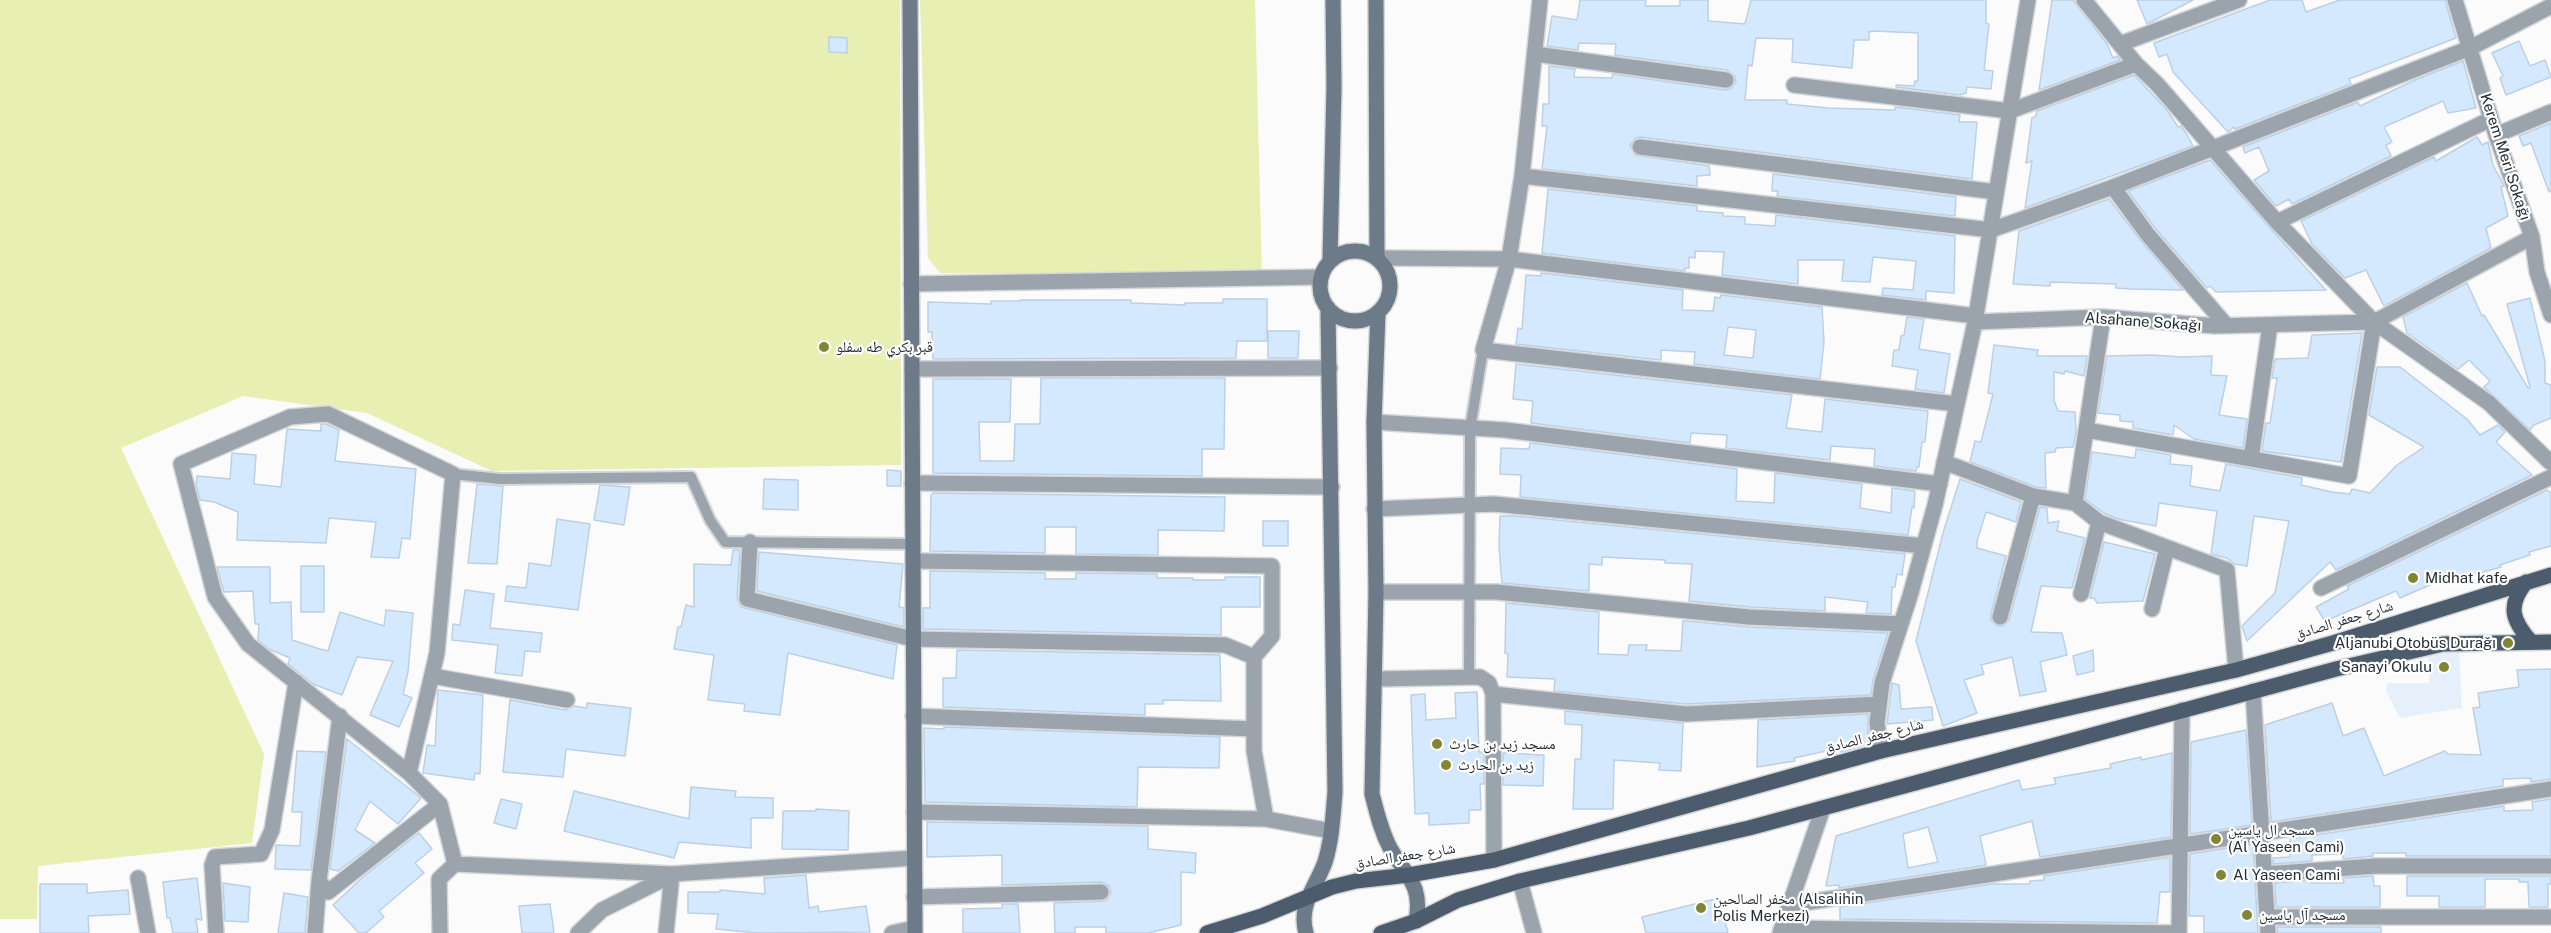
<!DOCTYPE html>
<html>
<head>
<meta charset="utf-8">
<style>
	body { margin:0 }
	canvas { display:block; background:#fbfbfb }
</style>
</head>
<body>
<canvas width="2551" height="933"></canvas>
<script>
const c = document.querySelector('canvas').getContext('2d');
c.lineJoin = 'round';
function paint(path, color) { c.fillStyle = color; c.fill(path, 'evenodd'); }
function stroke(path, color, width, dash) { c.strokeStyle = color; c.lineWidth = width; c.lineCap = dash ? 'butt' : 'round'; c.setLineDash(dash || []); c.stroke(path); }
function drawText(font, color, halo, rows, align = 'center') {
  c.font = font + ' "Public Sans","Noto Naskh Arabic",sans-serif'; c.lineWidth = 4.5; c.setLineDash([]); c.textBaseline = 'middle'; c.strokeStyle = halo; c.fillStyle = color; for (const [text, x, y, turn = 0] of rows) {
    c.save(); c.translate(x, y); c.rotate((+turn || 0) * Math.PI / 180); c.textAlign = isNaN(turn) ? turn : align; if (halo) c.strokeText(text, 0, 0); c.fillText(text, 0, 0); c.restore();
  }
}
const built = new Path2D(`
	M2459 646 2462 708 2400 718 2386 691 2388 683H2429L2428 650Z`);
const green = new Path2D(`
	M0 0H900L901 465 492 471 367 413 243 396 121 448 264 754 252 843 38 866 37 919H0Z
	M920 0H1255L1262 277 940 273 928 258Z`);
const building = new Path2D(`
	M1580 0H1646L1645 6H1680V0H1708V21L1745 24 1751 0H1986V23L1989 24 1984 70 1993 71 1991 89 1967 87 1966 93 1960 95 1896 87V85L1914 86 1915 81H1918V33L1874 31 1869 32V40H1854L1852 68 1792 62 1793 39 1756 38 1752 66 1748 65 1745 100H1787V104L1828 108 1895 110V107L1960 115 1959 122H1977L1972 179 1641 137 1636 138 1630 145 1635 155 1709 166 1710 175 1697 176V186L1542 169 1547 126H1542L1543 104H1549V66L1575 69 1574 77 1612 78 1613 74 1725 90 1730 89 1736 82 1735 76 1727 70 1615 55 1616 44 1579 43 1578 50 1547 46 1552 16 1577 20Z
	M2052 0H2073L2107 44 2113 58 2117 56 2120 60 2039 90Z
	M2137 0H2193L2147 24Z
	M2270 0H2302L2306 12 2340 0H2445L2456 38 2349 79 2351 84 2235 129 2234 127 2228 132 2173 72 2167 54 2159 57 2154 43Z
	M829 37 847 38V53L829 52Z
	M2519 41 2530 66 2545 60 2551 77 2506 95 2500 78 2503 76 2492 53Z
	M2463 61 2476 108 2448 113 2443 101 2384 127 2392 142 2386 145 2391 156 2292 204 2289 199 2276 206 2254 180 2269 171 2259 147 2245 153 2243 147 2358 102 2360 106 2415 80Z
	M2134 75 2167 110 2178 127 2181 126 2186 133 2193 146 2025 208 2032 161 2026 163 2032 118 2036 116 2037 111Z
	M2551 123V191L2549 192 2531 143 2523 146 2519 136Z
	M2477 137 2482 145 2488 142 2493 165 2504 186 2501 187 2508 216 2486 228 2491 248 2384 306 2366 270 2345 278 2312 244 2301 221 2434 157 2436 161Z
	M2210 160 2270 228 2326 290 2216 292 2210 286 2207 288 2156 229 2128 191Z
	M1773 174 1956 197 1955 216 1777 196 1778 191H1772Z
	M1548 189 1697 206V211L1723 213V216L1745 217V224L1775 226 1776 215 1955 236 1954 293 1926 291V300L1882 295 1883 288 1913 290 1916 261 1883 258 1873 257 1870 282 1842 281 1844 260H1798V284L1722 275 1724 252 1695 251V258L1689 257V268H1685V271L1542 253Z
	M2109 199 2141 241 2183 290 2131 289 2116 288V284L2050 282V286L2013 284 2019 231Z
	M1541 273 1683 290 1682 310 1713 311 1715 297 1720 298 1721 295 1822 307 1824 342 1820 379 1694 364 1695 352 1661 350V360L1516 344 1518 328 1522 329 1526 275 1541 276ZM1728 327 1756 330 1753 358 1724 355Z
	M2467 283 2482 316 2484 315 2528 388 2530 387 2507 304 2530 298 2545 361V383L2551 385V418L2534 425 2530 430 2484 387 2490 381 2469 360 2458 369 2407 333 2403 317Z
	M1223 299H1267V341H1237L1236 358 933 359 932 332H928V302L991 304V301H1020V300H1131V303L1185 305V303H1223Z
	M1907 317 1924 319 1919 349 1950 354 1944 393 1915 389 1918 370 1892 366 1894 350H1899L1901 336 1904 335Z
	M1268 331H1299L1298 358H1268Z
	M2362 333 2341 462 2262 451 2266 423H2270L2277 378H2272L2275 359 2308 358 2312 335Z
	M1994 345 2038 350 2037 356H2087L2084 376 2065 371 2064 374 2054 372V400L2058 411 2075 412 2076 432 2073 447 2056 448 2055 452 2045 453 2046 488 2036 487 1970 462 1975 441 1981 442 1993 394 1988 393Z
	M2151 355 2182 357 2212 356 2211 375 2227 376 2219 415 2247 419 2243 448 2194 439 2174 425 2173 435 2133 428V422L2120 421V415L2098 413 2107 356Z
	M1516 364 1792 395 1786 428 1822 432 1825 399 1928 411 1925 442H1922L1919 467H1917L1916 471 1874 466 1875 449 1831 446 1830 460 1726 448 1727 435 1691 433 1690 443 1531 423 1533 401 1513 399Z
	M2377 367H2400L2467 419 2480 435 2498 425 2505 432 2496 442 2532 475 2336 570 2330 562 2247 641 2242 626 2275 593 2289 521 2254 516 2247 566 2234 564 2227 558 2211 554 2217 511 2159 503 2156 526 2118 519 2104 513 2085 499 2092 452 2135 458 2136 449 2171 455 2170 464 2192 466 2190 486 2220 491 2226 464 2302 478 2301 485 2332 492 2350 494 2352 489 2370 493 2397 465 2424 447 2369 415Z
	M1041 378H1225L1224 449H1202V476L933 473V379H1011L1010 422H979L980 461H1014L1015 424H1040Z
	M321 424H326L339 430 335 461 416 469 410 539 402 538 399 558 371 557 376 522 329 518 326 543 237 540 238 512 214 502 200 500 196 485 197 476 230 479 232 453 256 455 254 484 281 487 287 429 321 431Z
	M1530 443 1737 469 1736 501 1774 503 1775 473 1862 484 1860 508 1891 513 1892 488 1915 491 1914 508 1912 507 1908 535 1520 497 1521 475 1500 474 1501 448 1529 449Z
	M887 470 901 471V486H887Z
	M764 479 798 480V510L763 509Z
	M1960 479 2021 502 2016 522 1986 512 1977 541V548L2006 556 1991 614V620L1997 626H2003L2009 620 2040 507 2047 508 2048 523 2059 521 2057 531 2085 538 2072 588 2041 586 2031 632 2062 633 2067 655 2040 662 2046 691 2020 696 2012 657 1981 665 1984 674 1964 680 1977 713 1943 726 1916 641 1943 533Z
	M477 484 503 486 497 564 468 563Z
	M600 485 630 487 624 525 594 520Z
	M2547 490 2551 493V546L2529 552 2530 555 2500 565 2501 567 2441 584 2439 581 2400 598 2396 591 2325 621 2316 607 2349 589 2347 586Z
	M933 493 1225 497 1224 531 1158 530V555L1076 554V527H1045V553L930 551 931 495Z
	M1500 516H1515L1905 554 1902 575 1897 574 1895 587H1892L1891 614 1866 613 1868 602 1825 597V611L1750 607 1689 601 1692 564 1665 563V560L1602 557V565L1589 564V591L1502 583 1499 547Z
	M557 519 590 524 578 610 505 601 507 586 526 588 529 563 551 566Z
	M1263 521H1288V546H1263Z
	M2104 542 2155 554 2143 601 2097 603 2094 598H2090Z
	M733 550H740L737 598 741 607 897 645 893 679 788 653 780 715 744 711 745 704 708 700 714 655 674 649 678 627H681L686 605 694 607V564L731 565Z
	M759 552 903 564 899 607 904 608V627L757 591Z
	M301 566H324V612H301Z
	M217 567H270V603L291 602 292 640 320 649 328 651 340 612 384 626 386 610 413 613 408 672 403 694 412 698 399 727 370 715 393 661 357 657 342 695 313 684 288 664 290 658 269 649 258 640 259 624H255L253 591 224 592Z
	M930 571 1045 573V579H1076V573L1157 574V578H1193V580H1225V577H1260V607H1221V635L923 629V608H930Z
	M465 590 494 594 490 628 542 633 540 652 525 651 522 676 495 673 498 645 452 640 453 624 460 625Z
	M1506 603 1599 612 1598 654 1628 655 1629 645H1647L1646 650 1681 651 1683 621H1687L1749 627 1888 633 1873 680 1871 695 1686 704 1554 691 1555 679 1507 677 1508 654 1505 653Z
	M957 650 1220 655 1221 701 1163 700V704H1145V715L943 707V678H956Z
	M2093 650 2094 671 2077 675 2073 656Z
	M2551 669V779L2531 782V778L2503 779V786L2271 822 2265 725 2332 703 2343 736 2364 728 2384 776 2445 751 2448 754 2481 755 2473 708 2480 707 2478 693 2519 687 2517 670Z
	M1892 683 1899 685 1901 709 1932 707 1933 720 1887 724Z
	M438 690 483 695 480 774 475 773 474 780 423 773 427 745 435 746Z
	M1477 692 1479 752 1484 753V784H1480L1481 810H1469V823L1429 825V813L1415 814 1411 695 1425 694 1426 720 1456 718 1455 693Z
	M510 700 565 710 574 706 587 708V703L631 708 625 756 566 749 563 777 503 772Z
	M1565 711 1683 723 1681 771 1659 770 1660 763 1614 760 1613 809H1573L1575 759H1581L1582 725 1565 724Z
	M1868 714V744L1841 752 1840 748 1794 758 1795 761 1757 767 1758 720Z
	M944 727 1220 737 1219 768 1138 767 1137 807 925 802 924 728 944 729Z
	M2246 730 2252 825 2190 834 2191 742Z
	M347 739 421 798 398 824 370 801 355 830 375 843 338 871 330 869Z
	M297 751 326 752 311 870 275 869 276 845 300 846 302 812H292Z
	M1503 753 1544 755 1543 786 1503 785Z
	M2172 753 2171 837 2040 857 2032 821 1980 836 1986 865 1839 888V885L1826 886 1836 836 2019 780 2022 790 2056 784 2054 778 2111 768 2110 764 2141 757V760ZM1928 827 1938 862 1908 868 1903 834Z
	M691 787 736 791 735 797 773 798V818H751V848L679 842 674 858 564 831 574 791 689 819Z
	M501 799 522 804 516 829 494 823Z
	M2551 799V856H2406V853H2372L2373 856 2343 859V854L2312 855V861L2273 864V858L2290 857V839L2504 806V811L2533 810 2532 802Z
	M816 809 849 811 848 850 782 849 783 811H816Z
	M927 822 1148 826V849L1196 853 1195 873 1181 872V925L1148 933H1106V927H1075V933H1055L1054 903 1106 901 1111 892 1109 886 1101 882 1002 885V855L927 857Z
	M419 833 432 849 415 863 424 873 379 911 384 917 366 933H359L333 905 363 877Z
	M2253 844 2258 933H2204V916H2189L2190 854Z
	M2170 857V892H2160L2157 923 1840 919V907L1991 884H2030V881L2044 880V876Z
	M806 875 809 908 818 906 819 912 866 906 870 932 758 933 716 929 718 914 688 913V892H720V890L765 894 764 878Z
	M2373 876 2374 886H2380V907H2276L2275 883 2311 880V883H2344L2343 878Z
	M2407 876H2551V884H2548V907H2529L2528 882H2519V879H2485V907H2439V896H2407Z
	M197 878 202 920 196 919 198 933H173L170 918H167L163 882Z
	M223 883 250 887 248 922 225 921Z
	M40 884H87V893L128 890 130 914 88 916 89 933H40Z
	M284 893 308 897 305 933H278Z
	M1719 898 1728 933H1646L1642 917Z
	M550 904 554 933H522L519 906Z
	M1002 904H1018L1020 933H963V909L1002 908Z
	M2277 927H2381V933H2278Z`);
const lane = new Path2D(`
	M453 474 500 479 691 477 710 520 725 542 912 544
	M1469 677 1470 429 1483 350`);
const street = new Path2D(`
	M2028 0 1975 322 2103 317 2215 326 2374 322 2489 403 2551 463
	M2084 0 2136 64 2157 84 2277 222 2374 322
	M2455 0 2496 135 2532 237 2537 272 2551 315
	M2120 44 2239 0
	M1535 54 1726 80
	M1794 85 2010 111 2136 64
	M2496 135 2551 112
	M1640 147 1996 192
	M1522 176 1991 230 2113 187 2470 48 2551 6
	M2113 187 2148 235 2226 325
	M2277 222 2491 119
	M1377 258 1509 259 1522 176 1540 0
	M911 284 1321 277
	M2374 322 2532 237
	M912 369 1330 368
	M1957 404 1483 350 1509 259 1976 316
	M1374 422 1505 430 1940 484
	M2086 430 2349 476 2374 322
	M2251 459 2270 325
	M1944 462 2033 496 2075 503 2099 522 2227 570 2236 670
	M912 483 1332 487
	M2075 503 2103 317
	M1374 509 1494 504 1924 546
	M750 542 747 599 913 639 1225 645 1254 657V751L1266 819
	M913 561 1272 566V636L1254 657
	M2321 588 2551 477
	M1376 592H1496L1749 617 1901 624
	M2081 594 2099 522
	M2152 609 2167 548
	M2000 617 2033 496
	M432 676 567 700
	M1375 679 1480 677 1489 683 1493 694
	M2253 691 2268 933
	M340 716 319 881 328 892 440 804
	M913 716 1254 729
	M1881 751 1877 723 1882 683 1910 596 1935 505 1975 322
	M409 773 437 653 453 474 328 414 290 417 181 464 215 597 248 644 409 773 440 804 455 864 439 879 440 933
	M914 812 1266 819 1331 831
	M1494 860 1493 694 1686 714 1879 704
	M455 864 672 874 914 858
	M2265 874 2376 866H2551
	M138 878 148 933
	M1520 881 1534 933
	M914 897 1101 892
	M1790 905 2551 789
	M2267 917H2551
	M1782 928 2179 933
	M216 933 212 865 215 857 261 854 272 830 296 682
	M315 933 319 881
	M578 933 602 910 670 876
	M666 933 672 874
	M892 933 914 928
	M1780 933 1823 808
	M2179 933 2182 710`);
const secondary = new Path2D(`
	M910 0 915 933
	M1376 0 1377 258
	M1320 286a35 35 0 1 1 70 0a35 35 0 1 1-70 0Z
	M1330 260 1334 87 1333 0
	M1378 312 1374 422 1376 592 1372 794C1377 813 1381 831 1390 848 1406 876 1423 885 1416 921
	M1306 933C1298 905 1316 887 1325 862 1332 840 1333 815 1335 792L1328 309`);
const primary = new Path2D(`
	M2526 582C2507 606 2512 620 2531 642
	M1207 933 1262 916 1332 887 1356 881 1409 875 1494 860 1881 751 2236 670 2333 643 2551 575
	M1381 933 1416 921 1458 900 1520 881 1749 828 2336 669 2443 644 2551 642`);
const markers = [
	[824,347,6,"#808631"],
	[2413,578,6,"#808631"],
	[2508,643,6,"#808631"],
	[2444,667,6,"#808631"],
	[1437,744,6,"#808631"],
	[1446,765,6,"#808631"],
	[2216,839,6,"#808631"],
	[2221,875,6,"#808631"],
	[1701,908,6,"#808631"],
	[2247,915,6,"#808631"]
];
const streetNames = [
	["Kerem Meri Sokağı",2505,157,72],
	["Alsahane Sokağı",2143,322,4],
	["شارع جعفر الصادق",2344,620,-17],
	["شارع جعفر الصادق",1874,736,-14],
	["شارع جعفر الصادق",1405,856,-9]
];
const poiNames = [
	["قبر بكري طه سفلو",836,347],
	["Midhat kafe",2425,578],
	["Aljanubi Otobüs Durağı",2496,643,"right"],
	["Sanayi Okulu",2432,667,"right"],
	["مسجد زيد بن حارث",1449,744],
	["زيد بن الحارث",1458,765],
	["مسجد ال ياسين",2228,830],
	["(Al Yaseen Cami)",2228,847],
	["Al Yaseen Cami",2233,875],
	["مخفر الصالحين (Alsalihin",1713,899],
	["Polis Merkezi)",1713,916],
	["مسجد آل ياسين",2259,915]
];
paint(built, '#e5f0fb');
paint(green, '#e8efb3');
paint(building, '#d5e9fe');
stroke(building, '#bbd0e6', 1.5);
stroke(lane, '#d4d6d8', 14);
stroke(street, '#d4d6d8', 18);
stroke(secondary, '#d4d6d8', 18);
stroke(primary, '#d4d6d8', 18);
stroke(lane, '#9ba4ad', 10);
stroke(street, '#9ba4ad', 15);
stroke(secondary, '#6d7a87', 15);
stroke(primary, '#4d5c6c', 15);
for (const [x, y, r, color] of markers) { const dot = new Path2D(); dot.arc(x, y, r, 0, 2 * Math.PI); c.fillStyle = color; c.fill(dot); stroke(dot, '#fff', 2); }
drawText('15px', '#252d36', '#fff', streetNames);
drawText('15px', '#252d36', '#fff', poiNames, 'left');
</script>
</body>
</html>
